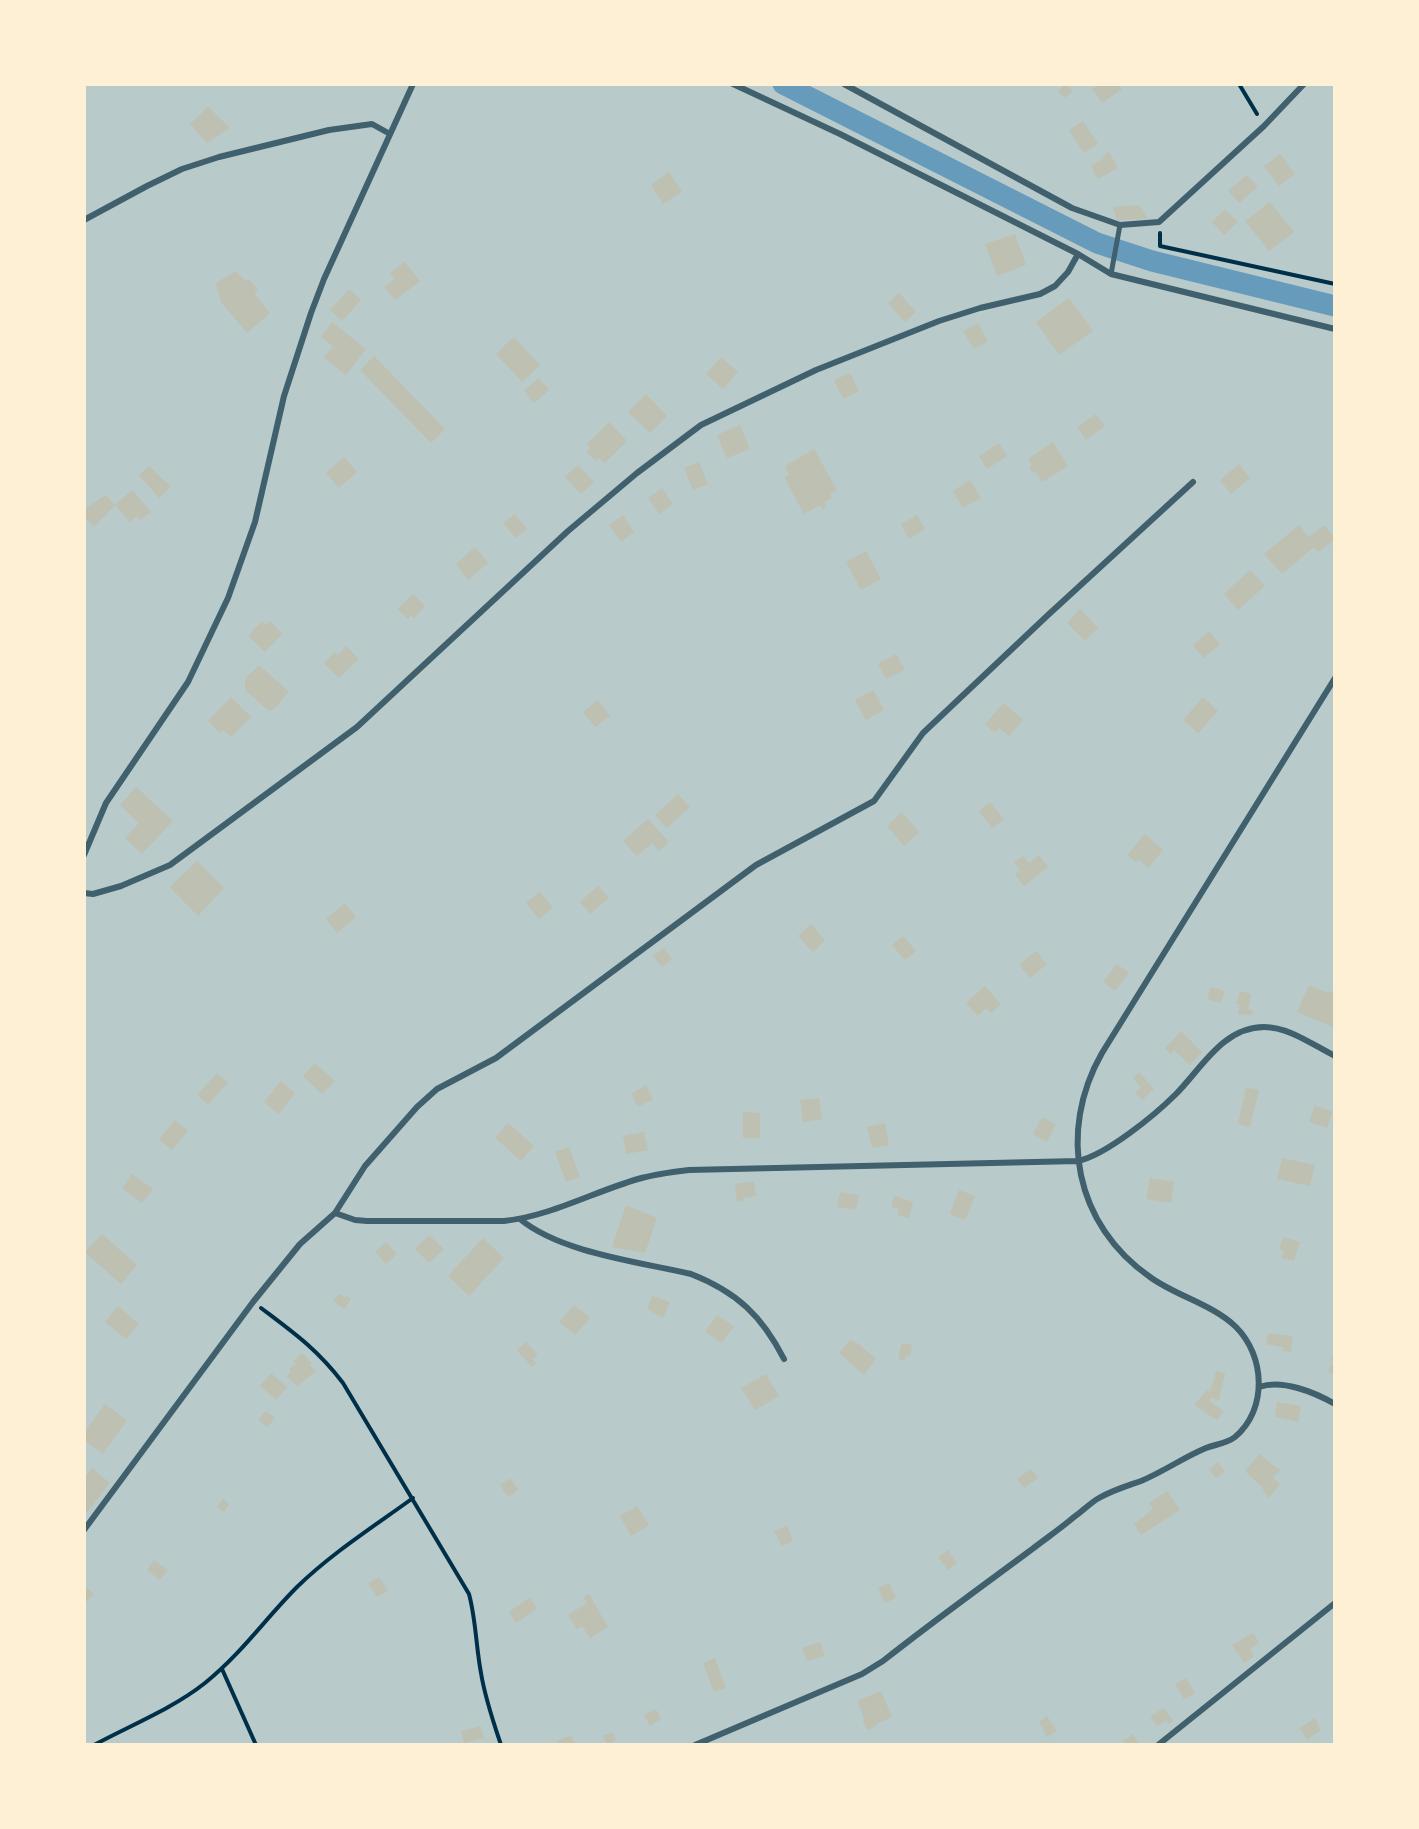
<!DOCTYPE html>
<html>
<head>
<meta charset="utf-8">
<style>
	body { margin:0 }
	#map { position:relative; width:1419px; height:1829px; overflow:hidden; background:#fdf0d5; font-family:Helvetica,sans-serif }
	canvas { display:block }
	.frame { position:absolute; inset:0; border:86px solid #fdf0d5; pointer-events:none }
</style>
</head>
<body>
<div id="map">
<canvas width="1419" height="1829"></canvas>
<div class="frame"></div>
</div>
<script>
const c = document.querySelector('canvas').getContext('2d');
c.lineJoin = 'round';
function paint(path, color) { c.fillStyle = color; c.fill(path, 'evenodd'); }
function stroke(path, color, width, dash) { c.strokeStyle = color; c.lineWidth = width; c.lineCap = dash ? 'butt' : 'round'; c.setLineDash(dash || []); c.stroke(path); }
const green = new Path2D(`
	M84 84H1335V1745H84Z`);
const canal = new Path2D(`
	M783 84 1097 243 1152 261 1335 306`);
const building = new Path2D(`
	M1061 84H1069L1067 85 1073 91 1064 98 1058 91 1063 87Z
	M1099 84H1118L1122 89 1102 103 1092 89Z
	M208 107 230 128 207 143 190 124Z
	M1083 121 1098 144 1084 153 1069 130Z
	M1109 152 1118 168 1098 179 1091 166 1104 158 1103 156Z
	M1280 154 1295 174 1279 186 1264 166Z
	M669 172 682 192 663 204 651 185Z
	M1247 175 1258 187 1239 203 1228 191Z
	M1270 202 1294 232 1269 251 1245 221Z
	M1139 205 1148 219 1117 220 1113 207Z
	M1225 209 1238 222 1224 235 1212 222Z
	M1015 234 1026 265 997 276 985 244Z
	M405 262 420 281 395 300 384 287 395 279 390 273Z
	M236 271 245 281 249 279 258 290 254 293 270 313 247 333 221 302 216 283Z
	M349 289 361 300 342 321 330 310Z
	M899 293 916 312 905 322 888 303Z
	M1069 298 1093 331 1059 355 1036 322Z
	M332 322 366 349 346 375 324 358 333 346 321 337Z
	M978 323 988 341 974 349 963 331Z
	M514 337 540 365 522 382 496 354Z
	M374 356 445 429 431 443 360 370Z
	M721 357 738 372 723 389 706 374Z
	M850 373 859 391 843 399 834 380Z
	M539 378 549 390 534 403 524 390Z
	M646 394 667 416 650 433 628 412Z
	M1096 414 1105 426 1086 440 1077 427Z
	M609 422 627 441 605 463 599 458 596 461 586 452 590 448 587 444Z
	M740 425 750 449 727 458 717 435Z
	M1053 442 1068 466 1042 482 1035 471 1032 473 1029 468 1032 466 1028 459Z
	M999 443 1007 456 987 469 979 456Z
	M814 449 837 490 830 494 832 498 824 502 826 507 823 509 820 505 804 514 784 477 789 474 785 466Z
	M344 457 357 472 339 488 326 473Z
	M699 462 708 484 693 490 684 468Z
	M1239 464 1250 478 1231 494 1220 480Z
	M578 465 594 482 581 494 565 477Z
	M149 466 171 487 159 498 139 475Z
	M970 480 981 498 963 508 953 491Z
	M662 488 673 504 659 514 648 498Z
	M132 490 151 512 140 520 137 516 130 522 115 505 94 527 84 516V509L106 495 115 505Z
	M515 514 527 529 516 538 503 523Z
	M623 515 634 532 621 542 609 525Z
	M917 515 925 529 909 539 901 524Z
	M1299 525 1309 537 1324 525 1335 539 1318 552 1314 547 1282 574 1264 554Z
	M475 547 488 563 468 580 456 564Z
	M866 551 881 579 861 590 846 562Z
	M1250 570 1265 586 1238 610 1224 594Z
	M413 594 425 606 414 618 411 615 408 619 397 609Z
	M1080 609 1098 628 1085 641 1067 623Z
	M262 621 265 625 270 621 282 634 265 652 248 636Z
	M1209 631 1220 644 1204 658 1193 646Z
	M346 646 359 659 339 678 324 663 335 652 338 655Z
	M896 654 905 670 886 679 878 664Z
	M259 665 289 692 274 709 269 711 246 691 245 685V679Z
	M873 690 884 710 866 720 855 700Z
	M231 697 251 717 231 737 223 730 220 733 208 721Z
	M1203 697 1218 711 1198 733 1183 720Z
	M598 700 610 716 595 727 583 712Z
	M1004 703 1023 720 1009 736 999 728 995 733 985 724Z
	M136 787 173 821 142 854 125 838 139 823 120 805Z
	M678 794 690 807 667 828 655 815Z
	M990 802 1004 819 992 828 979 811Z
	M902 812 919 832 904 846 887 826Z
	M648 819 669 842 659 851 652 843 637 856 623 841Z
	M1145 834 1163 850 1148 868 1138 859 1136 862 1127 855Z
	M1039 855 1048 867 1024 886 1015 874 1020 870 1014 863 1023 856 1029 863Z
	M197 861 224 888 198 916 170 887Z
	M598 886 609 898 590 914 580 902Z
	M540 892 553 908 539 919 526 903Z
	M345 903 356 917 337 933 326 919Z
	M811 924 825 940 813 952 798 936Z
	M903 936 916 951 905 960 892 945Z
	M664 948 672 959 662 967 653 956Z
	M1036 951 1047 964 1030 978 1019 965Z
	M1117 964 1129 973 1115 991 1103 982Z
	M1309 985 1327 993 1328 991 1335 994V1028L1297 1012Z
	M985 986 1001 1004 991 1013 986 1008 978 1016 966 1003Z
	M1211 987 1225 991 1221 1003 1207 999Z
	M1240 991 1251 994 1248 1009 1253 1011 1252 1015 1238 1014 1240 1005 1236 1004Z
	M1181 1031 1202 1052 1190 1065 1174 1050 1171 1054 1165 1048Z
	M315 1063 335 1081 322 1094 303 1076Z
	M1139 1072 1154 1089 1142 1100 1135 1093 1141 1087 1133 1078Z
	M217 1073 228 1082 208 1105 197 1095Z
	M281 1081 295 1093 279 1114 264 1102Z
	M646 1085 653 1099 638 1107 631 1094Z
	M1246 1087 1259 1090 1250 1127 1238 1124Z
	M819 1098 822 1119 803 1122 800 1100Z
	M1315 1105 1332 1112 1327 1128 1309 1122Z
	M743 1112 760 1113V1138H743Z
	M1042 1117 1056 1124 1047 1142 1033 1134Z
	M175 1120 188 1131 172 1150 159 1139Z
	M508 1123 534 1146 521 1161 495 1138Z
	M885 1123 889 1145 872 1148 867 1127Z
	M644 1132 648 1150 626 1154 623 1136Z
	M569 1147 580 1177 566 1182 555 1152Z
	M1282 1158 1315 1165 1310 1186 1277 1179Z
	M132 1174 153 1189 142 1203 122 1188Z
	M1150 1178 1174 1182 1171 1203 1146 1199Z
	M754 1181 756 1196 744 1198V1201L737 1202 735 1184Z
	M959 1190 975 1196 965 1220 950 1214Z
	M840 1192 859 1195 856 1210 837 1207Z
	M894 1196 913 1202 909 1218 897 1215 899 1209 891 1207Z
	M626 1205 657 1218 645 1253 612 1247Z
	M102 1234 137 1265 121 1284 85 1252Z
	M429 1235 444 1249 429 1263 415 1249Z
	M1283 1237 1300 1242 1294 1261 1282 1258 1284 1250 1279 1249Z
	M483 1238 504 1258 469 1296 448 1276Z
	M386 1242 397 1254 386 1264 375 1252Z
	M339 1294 345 1298 347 1296 351 1299 344 1309 333 1301Z
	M652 1296 670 1302 663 1318 647 1309Z
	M574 1305 590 1318 575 1335 559 1322Z
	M118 1306 139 1324 126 1339 105 1322Z
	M717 1315 734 1326 722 1343 705 1332Z
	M1268 1333 1293 1336 1291 1352 1282 1351 1283 1347 1266 1344Z
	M850 1340 859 1344 876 1359 864 1375 839 1353Z
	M526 1342 538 1355 532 1359 536 1363 532 1367 517 1350Z
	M902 1343 912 1345 910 1356 906 1355 905 1361 898 1359Z
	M302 1353 312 1363 310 1365 316 1371 297 1386 286 1376 291 1372 289 1369 296 1363 293 1361Z
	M1332 1356 1335 1357V1376L1328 1371 1333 1362 1330 1360Z
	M1216 1371 1225 1373 1219 1400 1211 1398 1209 1401 1224 1411 1217 1420 1194 1405 1207 1390 1210 1392Z
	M271 1373 287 1387 276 1400 260 1386Z
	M766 1374 779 1396 755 1410 741 1388Z
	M1277 1402 1301 1406 1298 1422 1275 1417Z
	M105 1404 127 1420 103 1454 84 1440V1433Z
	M266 1411 275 1418 267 1427 258 1420Z
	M1259 1454 1280 1470 1273 1478 1280 1484 1269 1498 1262 1491 1264 1489 1245 1471Z
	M1218 1462 1225 1472 1216 1478 1209 1470Z
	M92 1468 110 1483 87 1512 84 1510V1478Z
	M1031 1469 1038 1478 1024 1488 1017 1479Z
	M510 1478 518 1490 508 1497 500 1485Z
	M1167 1491 1180 1510 1141 1535 1134 1524 1153 1509 1149 1503Z
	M223 1499 229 1504 224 1512 217 1507Z
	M637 1506 649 1525 631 1536 620 1516Z
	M787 1526 793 1541 782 1546 774 1531Z
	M948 1550 957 1563 948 1570 938 1557Z
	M154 1560 168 1570 160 1580 147 1570Z
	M379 1577 388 1591 377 1597 368 1583Z
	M889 1583 896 1598 885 1603 878 1588Z
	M84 1585 94 1594 84 1604Z
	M589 1594 608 1627 590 1638 582 1626 577 1629 568 1615 587 1603 583 1597Z
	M530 1597 537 1609 516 1623 509 1612Z
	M1253 1633 1259 1642 1250 1649 1254 1656 1244 1663 1232 1645Z
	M820 1642 825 1656 807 1661 802 1648Z
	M715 1658 726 1688 714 1692 703 1663Z
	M1186 1678 1195 1693 1184 1699 1175 1684Z
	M881 1691 892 1717 877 1724 876 1726 869 1730 866 1728 863 1721 864 1718 858 1703 859 1700Z
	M1163 1708 1173 1720 1169 1724 1166 1720 1157 1726 1150 1717Z
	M656 1709 661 1719 650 1726 644 1715Z
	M1047 1716 1057 1731 1047 1737 1039 1722Z
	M1315 1718 1321 1730 1307 1740 1300 1728Z
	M481 1726 484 1738 464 1743 461 1731Z
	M612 1732 616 1740 607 1745 603 1736Z
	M1133 1734 1140 1745H1126L1123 1741Z
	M571 1735 575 1745H559L557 1741Z`);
const path = new Path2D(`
	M1239 84 1257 114
	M1160 233V246L1335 284
	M261 1308C294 1333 317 1349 343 1383L469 1594C476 1620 476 1647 481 1673 485 1698 493 1721 501 1745
	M222 1669 256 1745
	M94 1745C131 1725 172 1709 205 1683 242 1653 265 1619 297 1587 332 1553 373 1527 413 1498`);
const pedestrian = new Path2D(`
	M1111 274 1120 225`);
const minor = new Path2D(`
	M733 84 840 134 1078 254 1111 274 1335 329
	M844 84 1072 208 1120 225 1159 222 1264 126 1304 84
	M84 220 147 186 182 169 219 157 329 130 372 124 390 134
	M84 855 106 803 188 682 228 598 255 522 284 396 311 313 324 279 413 84
	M84 893 93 894 121 886 170 865 357 727 568 531 637 473 701 425 816 370 939 321 980 308 1040 294 1055 286 1068 272 1078 254
	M335 1213 355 1220 367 1221H504C551 1216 593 1192 638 1179 655 1174 672 1172 689 1170L1078 1161C1106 1155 1155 1115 1176 1094 1201 1069 1223 1027 1264 1027 1289 1027 1313 1045 1335 1056
	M520 1219C561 1253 640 1262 691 1274 737 1292 762 1316 784 1359
	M1259 1387C1282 1379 1314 1392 1335 1404
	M84 1530 253 1302 300 1244 335 1213 365 1166 417 1107 437 1089 496 1058 756 865 874 801 923 733 1048 615 1193 482
	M695 1745 862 1674 883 1661C931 1623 981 1587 1031 1550 1045 1539 1060 1529 1074 1517 1083 1511 1090 1503 1099 1498 1113 1490 1127 1486 1141 1481 1163 1472 1184 1457 1206 1448 1216 1444 1226 1444 1235 1437 1268 1409 1265 1356 1236 1327 1212 1304 1176 1296 1150 1277 1075 1225 1057 1132 1102 1053L1335 678
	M1158 1745 1335 1603`);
paint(green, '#b9caca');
stroke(canal, '#669bbc', 21);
paint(building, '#bec0b2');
stroke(path, '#003049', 4);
stroke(pedestrian, '#3f606c', 5);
stroke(minor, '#3f606c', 6);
</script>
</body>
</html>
